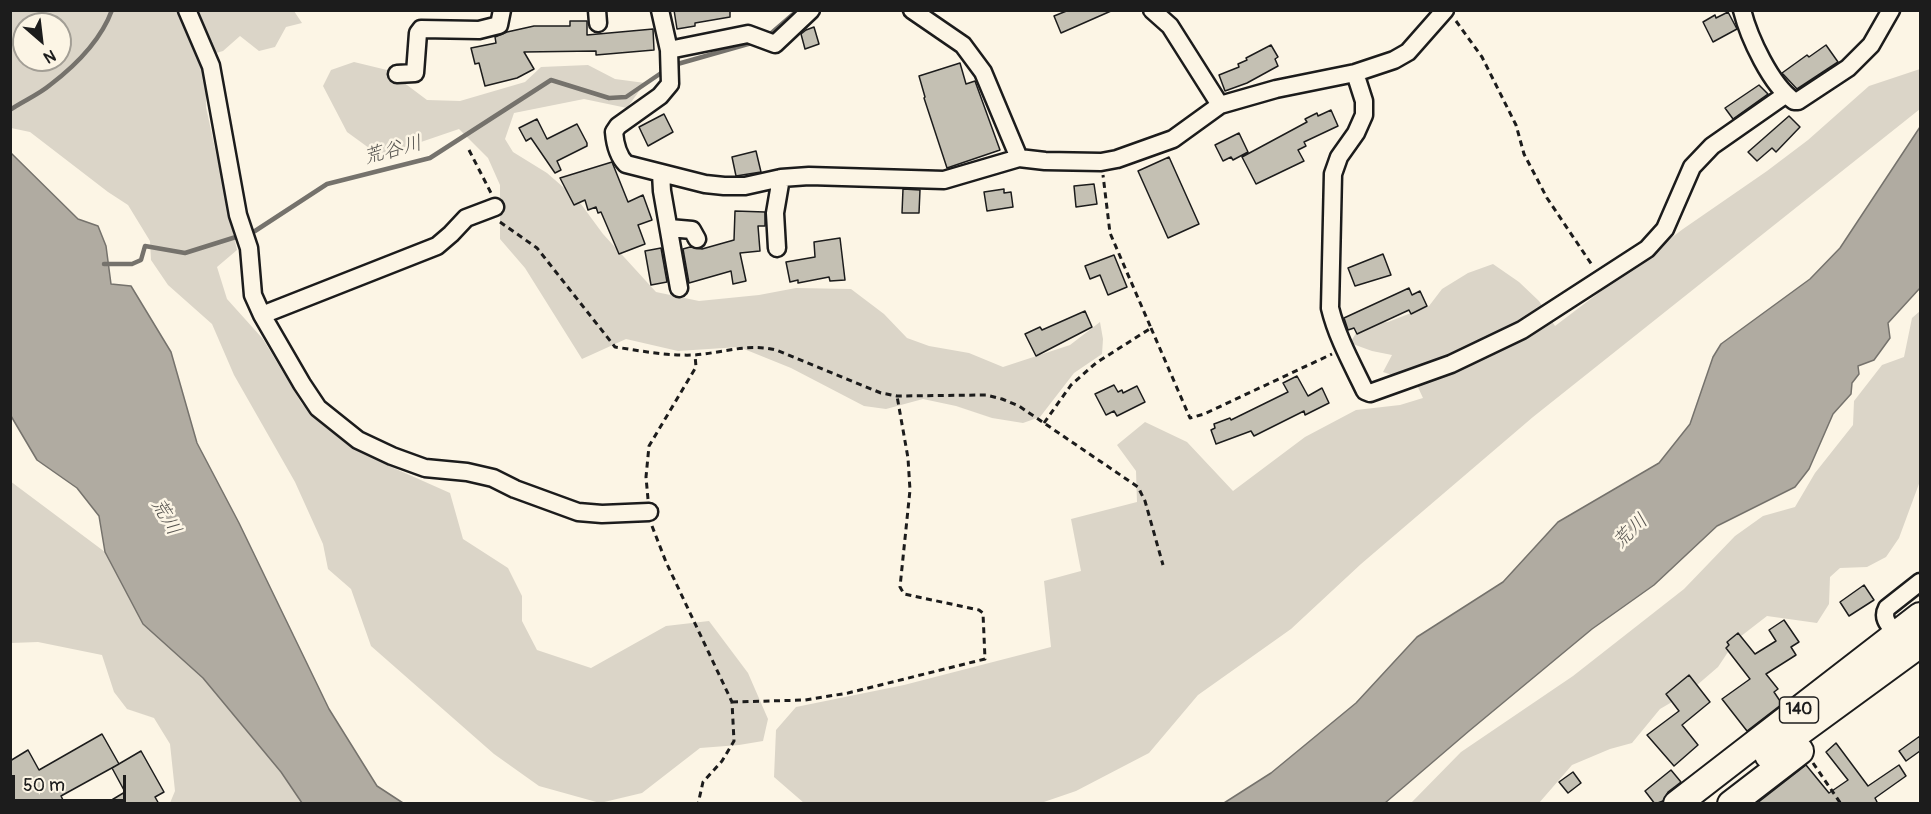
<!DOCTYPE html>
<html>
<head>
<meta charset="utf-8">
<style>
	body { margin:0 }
	#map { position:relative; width:1931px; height:814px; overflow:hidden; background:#fcf5e5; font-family:Pangolin,sans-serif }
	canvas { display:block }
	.frame { position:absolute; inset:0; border:12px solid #1c1c1c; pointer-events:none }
	.north { position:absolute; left:12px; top:12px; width:60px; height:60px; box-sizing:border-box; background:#fcf5e5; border:2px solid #a29e95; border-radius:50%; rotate:152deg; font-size:16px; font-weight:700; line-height:24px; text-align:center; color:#1c1c1c }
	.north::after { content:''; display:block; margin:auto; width:21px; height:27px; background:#1c1c1c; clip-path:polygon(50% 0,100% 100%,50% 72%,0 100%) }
	.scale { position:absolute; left:12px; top:775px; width:114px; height:27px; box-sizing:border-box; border:3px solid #1c1c1c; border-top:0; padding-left:8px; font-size:18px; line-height:21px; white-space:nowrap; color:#1c1c1c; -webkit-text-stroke:4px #fcf5e5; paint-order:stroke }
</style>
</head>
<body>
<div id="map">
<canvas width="1931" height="814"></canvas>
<div class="frame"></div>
<div class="north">N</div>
<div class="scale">50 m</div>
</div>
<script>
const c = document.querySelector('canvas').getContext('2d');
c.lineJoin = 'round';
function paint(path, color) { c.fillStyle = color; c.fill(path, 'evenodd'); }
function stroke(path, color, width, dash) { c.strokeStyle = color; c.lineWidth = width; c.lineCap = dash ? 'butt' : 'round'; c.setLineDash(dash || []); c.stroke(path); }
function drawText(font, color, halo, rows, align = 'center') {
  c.font = font + ' Pangolin,"Klee One",sans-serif'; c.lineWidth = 5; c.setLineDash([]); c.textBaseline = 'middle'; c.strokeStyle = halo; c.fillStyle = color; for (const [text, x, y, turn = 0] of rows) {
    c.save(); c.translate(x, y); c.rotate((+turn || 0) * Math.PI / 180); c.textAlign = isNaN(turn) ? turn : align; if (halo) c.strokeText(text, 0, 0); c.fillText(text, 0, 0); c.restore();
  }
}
const green = new Path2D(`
	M10 11H294L302 23 286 27 275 47 259 51 240 36 223 51 206 56V107L237 250 217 267 227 299 263 339 302 404 342 438 387 465 450 493 463 539 508 568 522 596V621L537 650 591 668 666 626 709 621 748 673 768 719 763 741 739 745 700 748 642 793 600 803 539 786 494 754 371 646 351 589 328 569 323 544 295 482 234 375 212 324 168 285 151 260 150 241 128 205 108 192 30 132 11 128ZM24 24H60V60H24Z
	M354 62 387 70 427 100 460 101 525 82 541 67 588 65 615 79 645 83 627 108 584 99 514 113 505 139 513 152 547 173 578 200 603 234 656 292 699 301 759 295 796 288 851 289 884 314 907 338 929 346 969 353 1003 367 1070 345 1100 322 1103 339 1102 354 1074 373 1040 417 1023 423 992 418 956 406 923 399 886 409 864 406 791 368 739 347 678 351 626 339 582 359 525 268 500 239V185L488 158 459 129 380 156 347 132 323 86 331 70Z
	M1920 69V109L1533 417 1361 564 1291 629 1198 695 1149 753 1076 791 1041 803H804L774 777 776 730 796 707 904 685 1051 647 1044 581 1081 571 1071 519 1137 502 1136 471 1117 445 1145 422 1187 442 1233 491 1305 437 1356 410 1400 405 1423 398 1416 383 1383 372 1392 355 1372 351 1350 343 1361 325 1388 322 1429 306 1442 289 1468 273 1493 264 1519 282 1539 301 1555 326 1683 229 1767 171 1808 140 1869 86Z
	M1920 311V481L1899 538 1886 557 1867 567 1840 568 1830 577 1829 604 1817 623 1767 616 1736 640 1718 667 1689 692 1660 709 1632 743 1610 749 1572 765 1539 803 1410 804 1461 752 1573 676 1684 589 1735 536 1763 516 1795 507 1815 473 1853 425 1854 401 1882 365 1904 357 1912 318Z
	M10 481 105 552 143 624 203 678 281 772 302 803H170L175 791 170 744 154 718 127 709 114 692 102 655 38 642 11 643Z`);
const water = new Path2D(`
	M1920 127V288L1888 323 1890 338 1874 360 1858 366 1859 374 1852 383 1851 394 1833 414 1809 469 1795 487 1717 526 1654 585 1592 629 1469 731 1385 803H1224L1271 773 1356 703 1417 637 1503 582 1558 522 1659 463 1690 424 1713 357 1721 344 1810 279 1840 248Z
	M11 153 78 219 98 226 106 246 111 284 131 286 171 352 197 443 239 523 329 709 377 786 403 803H302L281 772 203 678 143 624 105 552 99 516 77 488 37 460 11 416Z`);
const stream = new Path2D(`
	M768 36 798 10
	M674 65 755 42
	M10 110C23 101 38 95 50 85 75 66 101 40 112 10
	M104 264H132L141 260 145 246 185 253 255 231 327 184 430 158 551 80 609 98 626 97 667 69`);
const building = new Path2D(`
	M674 10H730V17L695 23V26L677 29Z
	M1069 10H1111V11L1061 33 1054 16Z
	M1728 12 1737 29 1713 42 1703 22 1715 15 1716 18Z
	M570 21H587V35L653 29 654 50 596 55V51L524 52 534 69 517 78 485 86 479 63 475 64 471 48 496 43 495 37 507 32 534 26H570Z
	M814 27 819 44 805 49 801 34 806 30Z
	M1271 45 1278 57 1275 59 1278 66 1247 83 1225 91 1219 75 1239 67 1238 64 1247 60 1246 58Z
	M1826 45 1838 62 1797 89 1782 73 1807 55 1809 57Z
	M960 63 966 84 975 81 1000 150 947 168 924 98 925 97 919 76Z
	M1759 85 1768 94 1733 119 1725 108Z
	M1331 110 1338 126 1304 142 1306 146 1298 150 1304 161 1256 184 1242 157 1307 122 1305 119 1317 113 1318 116Z
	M664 114 673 132 648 146 639 127Z
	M1789 116 1800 127 1776 152 1772 148 1757 161 1748 152Z
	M537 119 547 139 577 124 587 143V146L557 161 561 170 555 173 531 138 526 141 519 128Z
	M1239 133 1248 152 1233 160 1231 157 1223 161 1215 145Z
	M756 151 761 172 736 176 732 157Z
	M1169 157 1199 224 1168 238 1138 171Z
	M612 162 628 202 643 195 652 220 638 225 645 244 619 254 601 212 598 213 596 207 588 210 585 200 574 205 560 178Z
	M1094 184 1097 204 1076 207 1074 186Z
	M903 189 920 190 919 213H902Z
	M1004 189V193L1011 192 1013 207 987 211 984 192Z
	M735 211 765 212V226H758L760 251 740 253 746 281 733 284 731 271 689 283 683 249 690 247 702 249 734 240Z
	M840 238 845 280 830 281 829 277 798 283V280L790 282 786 262 815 257 814 242Z
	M661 248 667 282 651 285 645 251Z
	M1383 254 1391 275 1355 286 1348 268Z
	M1114 255 1127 287 1108 295 1100 275 1090 279 1085 266Z
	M1409 288 1412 295 1420 291 1427 306 1411 314 1409 310 1357 334 1354 328 1348 330 1344 318Z
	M1085 311 1092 327 1036 356 1025 334 1040 327 1042 330Z
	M1297 376 1308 396 1322 388 1329 403 1305 415 1304 411 1254 436 1251 431 1216 444 1211 430 1215 428 1214 424 1230 418 1231 420 1288 392 1283 383Z
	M1114 385 1118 392 1122 390 1123 393 1137 386 1145 402 1117 416 1114 411 1106 415 1095 394Z
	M1864 585 1874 600 1849 616 1840 602Z
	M1784 620 1799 642 1791 647 1796 655 1766 674 1778 689 1774 692 1782 704 1747 731 1722 699 1750 679 1726 648 1729 645 1727 642 1738 633 1755 654 1776 641 1769 630Z
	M1689 675 1710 702 1682 725 1698 745 1674 766 1647 735 1679 711 1666 694Z
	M102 734 119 764 61 796 63 800 56 804H10V761L28 750 39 770Z
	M1920 736V751L1906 761 1899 751Z
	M1836 743 1868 786 1899 765 1906 776 1875 798 1878 804H1756L1806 765 1829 793 1848 780 1826 752Z
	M141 751 164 792 155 797 159 804H105L125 792 112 768Z
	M1671 770 1681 782 1668 792 1663 801 1655 804 1645 791Z
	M1573 772 1581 783 1568 793 1559 782Z`);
const path = new Path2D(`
	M1456 21 1482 57 1516 125 1524 154 1547 198 1592 265
	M469 150 491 193
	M500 222 537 248 615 347C642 351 667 356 694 355 722 353 748 343 776 350L881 393 897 396 986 395 1002 399 1019 406 1138 487 1145 501 1163 565
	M1151 328 1190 418 1204 414 1332 354
	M1044 423 1071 385 1096 363 1151 328 1110 233 1103 175
	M648 499 646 477 649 446 696 367 695 355
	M652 526 666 562 732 702 734 741 722 761 703 782 698 804
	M732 702 805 700 848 693 985 659 983 613 979 610 904 594 900 587 910 490 908 458 897 396
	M1813 763 1841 804`);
const minor = new Path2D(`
	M187 10 211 66 238 215 249 248 253 295 262 315 302 384 318 408 358 440 392 456 425 468 467 472 493 478 515 489 578 512 602 514 649 512
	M597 10 598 23
	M660 10 669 50 670 84 660 96 618 126 614 132C615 144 618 156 626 164L705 184 724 186H745L781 178 809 176 944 180 1019 158 1045 161 1101 162 1117 159 1173 139 1220 105 1276 89 1355 73 1394 60 1408 52 1445 10
	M912 10 963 45 983 72 1019 158
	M1152 10 1170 26 1220 105
	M1742 10C1749 38 1771 85 1794 101H1798L1848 68 1871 45 1891 10
	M669 50 748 34 775 44 811 10
	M1355 73 1364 101V115L1356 133 1339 157 1333 174 1330 308C1337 337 1352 364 1365 391L1370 393 1451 364 1522 330 1647 249 1665 229 1692 167 1712 146 1785 95
	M397 74 415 73 418 33 421 29 479 30 499 25 502 10
	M661 173 662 191 679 288
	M669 228 692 230 697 239
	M777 248 775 213 781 178
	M262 315 437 246 451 234 466 218 495 207
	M1897 635C1890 626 1881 619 1887 608L1920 582`);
const highway = new Path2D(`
	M1768 755 1920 644
	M1677 804 1920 616
	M1731 804 1800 751`);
const shields = [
	[1799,710,39]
];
const shieldNames = [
	["140",1799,710]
];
const waterNames = [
	["荒谷川",393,151,-15],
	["荒川",165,517,60],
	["荒川",1631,532,-44]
];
paint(green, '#dbd5c8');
paint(water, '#b0aba1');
stroke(water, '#75726c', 1.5);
stroke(stream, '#75726c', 4.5);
paint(building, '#c4c0b3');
stroke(building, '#1c1c1c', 1.5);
stroke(minor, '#1c1c1c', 21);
stroke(highway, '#1c1c1c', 30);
stroke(path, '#1c1c1c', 3, [6, 4.5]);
stroke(minor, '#fcf5e5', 16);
stroke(highway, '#fcf5e5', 26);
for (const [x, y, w] of shields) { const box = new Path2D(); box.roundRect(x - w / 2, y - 13, w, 26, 4.5); c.fillStyle = '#fcf5e5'; c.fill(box); stroke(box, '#1c1c1c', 1.5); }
drawText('bold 16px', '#1c1c1c', null, shieldNames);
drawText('italic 20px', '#575551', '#fcf5e5', waterNames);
</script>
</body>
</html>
